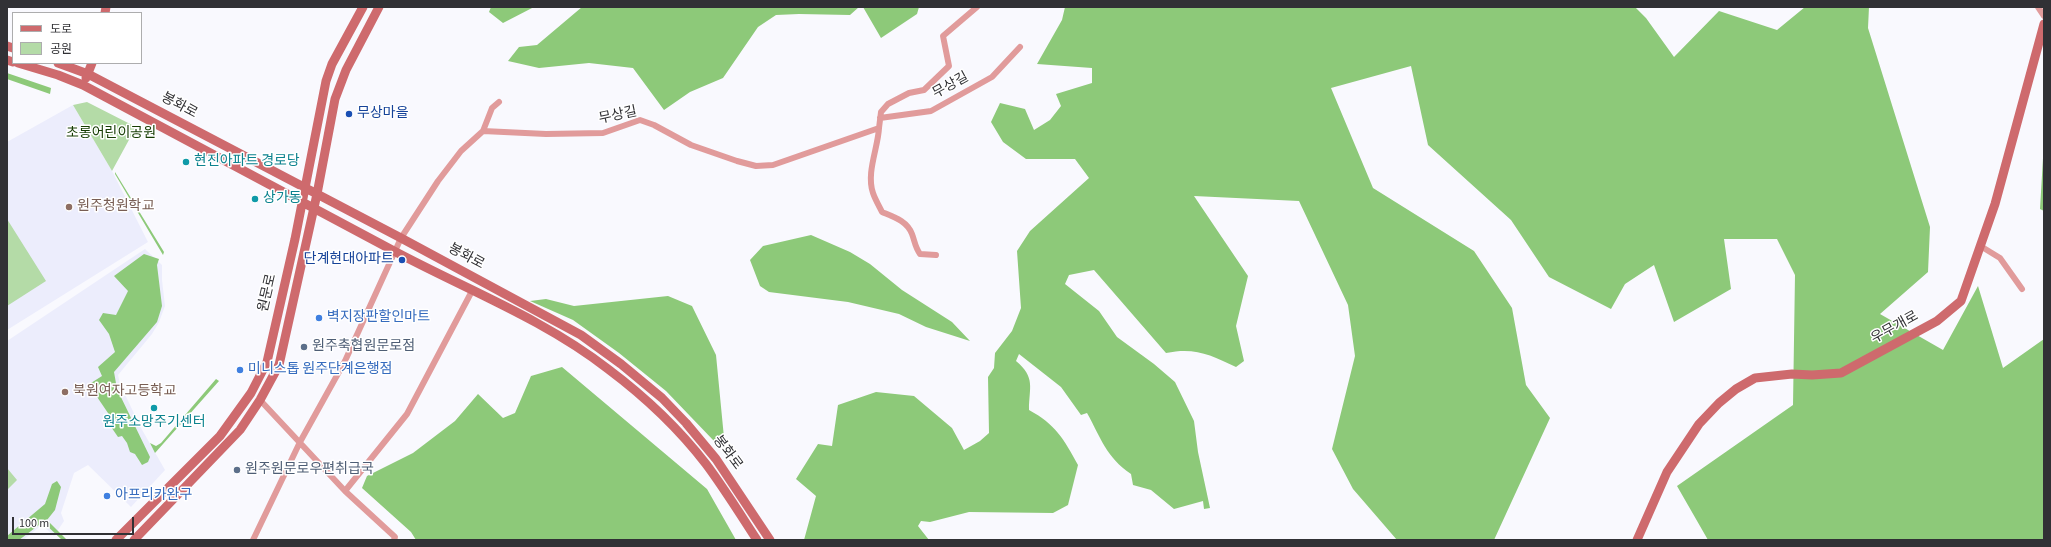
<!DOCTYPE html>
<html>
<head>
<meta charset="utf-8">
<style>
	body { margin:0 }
	#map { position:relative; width:2051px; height:547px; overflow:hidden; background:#f9f9fe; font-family:"Source Sans 3","Noto Sans KR",sans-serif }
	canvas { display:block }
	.frame { position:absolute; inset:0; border:8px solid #313135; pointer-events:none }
	.legend { position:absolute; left:12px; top:12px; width:130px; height:52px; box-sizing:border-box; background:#fff; border:1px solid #adadae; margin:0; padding:5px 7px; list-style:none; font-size:12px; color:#313135 }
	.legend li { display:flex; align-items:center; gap:8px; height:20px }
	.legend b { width:20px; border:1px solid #adadae }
	.scale { position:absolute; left:12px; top:517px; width:122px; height:18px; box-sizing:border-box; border:2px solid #313135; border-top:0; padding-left:5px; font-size:12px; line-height:14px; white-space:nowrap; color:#313135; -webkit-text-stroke:3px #fff; paint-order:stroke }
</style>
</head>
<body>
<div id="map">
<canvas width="2051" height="547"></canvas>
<div class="frame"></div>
<ul class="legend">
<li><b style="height:5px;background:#ce6a6d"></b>도로</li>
<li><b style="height:11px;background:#b4dba7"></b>공원</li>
</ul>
<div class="scale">100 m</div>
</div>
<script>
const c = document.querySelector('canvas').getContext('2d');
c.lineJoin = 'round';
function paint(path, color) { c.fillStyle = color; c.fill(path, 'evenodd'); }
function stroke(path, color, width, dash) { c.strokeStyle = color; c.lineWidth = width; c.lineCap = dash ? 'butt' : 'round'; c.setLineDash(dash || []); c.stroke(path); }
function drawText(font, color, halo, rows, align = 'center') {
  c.font = font + ' "Source Sans 3","Noto Sans KR",sans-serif'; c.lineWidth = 3; c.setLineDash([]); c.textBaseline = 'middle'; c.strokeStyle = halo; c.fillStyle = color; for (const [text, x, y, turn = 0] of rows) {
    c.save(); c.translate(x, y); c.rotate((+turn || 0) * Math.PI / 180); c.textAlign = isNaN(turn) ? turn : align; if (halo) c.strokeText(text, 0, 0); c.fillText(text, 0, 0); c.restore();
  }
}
const built = new Path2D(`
	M73 105 112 171 148 242 7 330V142Z
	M145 249 162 265V280L165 306 159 322 152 334 118 375 120 384 141 428 165 470 131 507 88 465 74 473 61 513 64 521 54 536 42 525 23 540H7V341Z`);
const green = new Path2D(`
	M87 102 136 127 112 171 73 105Z
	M7 219 46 281 7 306Z
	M7 468 17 480 7 490Z`);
const forest = new Path2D(`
	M491 7H534L503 23 489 12Z
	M582 7H859L850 15 799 14 776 15 758 27 723 78 690 92 664 110 633 68 589 63 539 68 508 61 519 47 537 45Z
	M863 7H919L917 14 881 38Z
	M1065 7H1635L1646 18 1674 57 1719 11 1777 30 1805 7H1869L1868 28 1930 227 1928 272 1880 314 1943 350 1978 286 2003 368 2044 339V540H1708L1677 486 1793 405 1795 275 1777 239H1724L1731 289 1674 322 1654 265 1625 284 1611 309 1549 277 1511 220 1428 145 1411 66 1331 88 1373 188 1474 251 1512 308 1526 385 1550 418 1494 540H1397L1353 489 1332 449 1355 356 1348 305 1299 201 1194 196 1248 276 1236 326 1244 361 1236 367C1211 355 1195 347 1166 353L1094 270 1069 275 1065 284 1099 311 1117 337 1154 364 1175 382 1194 421 1198 452 1210 508 1204 509 1203 501 1174 509 1151 490 1133 485 1131 474C1106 457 1101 438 1087 413L1081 415 1061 387 1019 354 1016 361C1036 378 1029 387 1029 410 1055 424 1064 439 1078 465L1068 505 1053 513 969 512 930 522 921 521 918 526 929 540H804L816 496 796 479 818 444 832 446 838 405 876 392 914 396 952 428 964 450 980 441 989 433 988 377 994 368 995 353 1012 331 1021 308 1017 251 1030 231 1089 178 1075 159H1026L1003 142 991 122 1000 103 1025 109 1034 130 1050 120 1061 106 1056 94 1092 83V68L1037 64 1062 20Z
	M7 73 51 88 50 94 7 79Z
	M2044 141V211L2040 209Z
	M115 172 164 252 163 255 115 174Z
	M811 235 850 252 870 264 902 290 952 322 970 341 926 327 899 314 848 302 769 292 760 286 750 260 763 246Z
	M144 254 159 259 157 265 162 306 157 322 114 372 117 389 150 457 148 462 142 465 135 454 130 452 127 443 122 436 118 437 107 421 110 416 91 388V383L102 376 98 367 115 352 109 334 99 320 103 313 116 315 128 291 114 276Z
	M668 296 692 306 716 355 725 448 714 441 666 391 619 353 573 320 530 301 546 299 574 306Z
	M562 367 707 489 736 540H416L411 532 362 488 367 476 413 453 455 421 478 394 503 418 515 413 531 376Z
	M216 379 219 381 155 453 150 443 156 446 161 443Z
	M57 481 61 487 55 510 47 520 67 540H62L43 522 19 540H7V536L45 504 52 484Z`);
const street = new Path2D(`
	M2038 7 2044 16
	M880 118 931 111 992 77 1020 47
	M879 128C878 148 866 173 873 193 875 199 879 206 882 212 894 217 907 221 912 234 915 242 915 247 920 254L936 255
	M483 131 492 108 499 102
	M1980 250 1982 247 2000 258 2022 289
	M260 400 345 491 395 537 394 540
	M345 491 407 414 472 291
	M253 540 300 442 345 361 401 238 438 181 461 151 483 131 546 134 603 133 640 120 654 125 691 145 737 161 756 166 773 165 879 128 881 112 888 104 909 93 924 90 949 66 943 36 977 7`);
const secondary = new Path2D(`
	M105 13 106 7
	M7 46 13 48
	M7 60 13 62
	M18 63 58 75 83 85C187 140 290 196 394 251 465 289 544 319 608 369 644 396 679 429 706 464 724 488 740 514 757 540
	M58 63 88 74 401 238 581 335 621 364 662 398 686 423 716 459 770 540
	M86 78 92 63
	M116 540 220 436 251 393 267 362 295 239 326 81 332 64 363 7
	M134 540 240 430 260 400 279 365 317 194 335 99 346 70 379 7
	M1637 540 1667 472 1699 424 1719 403 1736 389 1755 378 1792 374 1812 375 1841 373 1937 321 1961 301 1995 204 2044 24`);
const markers = [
	[349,114,4,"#1a4fb4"],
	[186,162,4,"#0f9aa8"],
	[255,199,4,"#0f9aa8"],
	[69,207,4,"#8d6e63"],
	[402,260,4,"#1a4fb4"],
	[319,318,4,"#3f7fe0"],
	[304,347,4,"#5c6f8a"],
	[240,370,4,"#3f7fe0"],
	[65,392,4,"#8d6e63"],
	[154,408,4,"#0f9aa8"],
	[237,470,4,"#5c6f8a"],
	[107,496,4,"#3f7fe0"]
];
const streetNames = [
	["무상길",951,86,-29],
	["봉화로",179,106,28],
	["무상길",618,116,-12],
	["봉화로",466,257,28],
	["원문로",268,293,-77],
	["우무개로",1895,328,-29],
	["봉화로",727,453,53]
];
const transitNames = [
	["무상마을",357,114],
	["단계현대아파트",394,260,"right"]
];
const parkNames = [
	["초롱어린이공원",111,134]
];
const cultureNames = [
	["현진아파트 경로당",194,162],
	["상가동",263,199],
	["원주소망주기센터",154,423,"center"]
];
const educationNames = [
	["원주청원학교",77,207],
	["북원여자고등학교",73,392]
];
const shopNames = [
	["벽지장판할인마트",327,318],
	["미니스톱 원주단계은행점",248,370],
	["아프리카완구",115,496]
];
const serviceNames = [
	["원주축협원문로점",312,347],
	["원주원문로우편취급국",245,470]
];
paint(built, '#ecedfc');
paint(green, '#b4dba7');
paint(forest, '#8dc979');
stroke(street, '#e19b9b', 6);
stroke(secondary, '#ce6a6d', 9);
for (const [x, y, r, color] of markers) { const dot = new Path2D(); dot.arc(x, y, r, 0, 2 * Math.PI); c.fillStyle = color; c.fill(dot); stroke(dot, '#fff', 1.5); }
drawText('14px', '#313135', '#fff', streetNames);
drawText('14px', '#164399', '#fff', transitNames, 'left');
drawText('14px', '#153c03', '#fff', parkNames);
drawText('14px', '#0d838f', '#fff', cultureNames, 'left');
drawText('14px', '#785e54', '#fff', educationNames, 'left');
drawText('14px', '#366cbe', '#fff', shopNames, 'left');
drawText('14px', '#4e5e75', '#fff', serviceNames, 'left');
</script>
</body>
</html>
